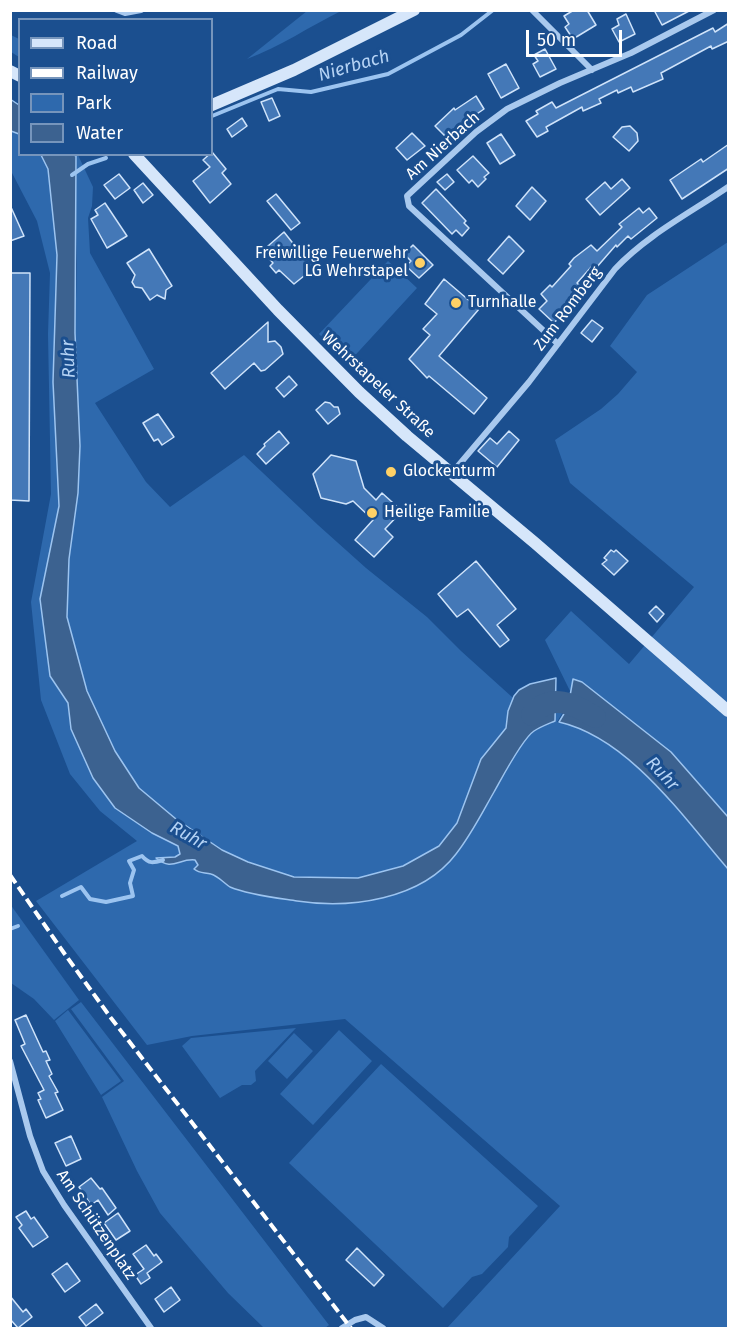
<!DOCTYPE html>
<html>
<head>
<meta charset="utf-8">
<style>
	body { margin:0 }
	#map { position:relative; width:739px; height:1339px; overflow:hidden; background:#1b4f8f; font-family:"Fira Sans",sans-serif }
	canvas { display:block }
	.frame { position:absolute; inset:0; border:12px solid #fff; pointer-events:none }
	.legend { position:absolute; left:18px; top:18px; width:195px; height:138px; box-sizing:border-box; background:#1b4f8f; border:2px solid #7695bc; margin:0; padding:8px 10px; list-style:none; font-size:18px; color:#fff }
	.legend li { display:flex; align-items:center; gap:12px; height:30px }
	.legend b { width:30px; border:2px solid #7695bc }
	.scale { position:absolute; left:526px; top:30px; width:96px; height:27px; box-sizing:border-box; border:3px solid #fff; border-top:0; padding-left:8px; font-size:18px; line-height:21px; white-space:nowrap; color:#fff; -webkit-text-stroke:4px #1b4f8f; paint-order:stroke }
</style>
</head>
<body>
<div id="map">
<canvas width="739" height="1339"></canvas>
<div class="frame"></div>
<ul class="legend">
<li><b style="height:8px;background:#d6e6fa"></b>Road</li>
<li><b style="height:8px;background:#fff"></b>Railway</li>
<li><b style="height:16px;background:#2e69ad"></b>Park</li>
<li><b style="height:16px;background:#3c6290"></b>Water</li>
</ul>
<div class="scale">50 m</div>
</div>
<script>
const c = document.querySelector('canvas').getContext('2d');
c.lineJoin = 'round';
function paint(path, color) { c.fillStyle = color; c.fill(path, 'evenodd'); }
function stroke(path, color, width, dash) { c.strokeStyle = color; c.lineWidth = width; c.lineCap = dash ? 'butt' : 'round'; c.setLineDash(dash || []); c.stroke(path); }
function drawText(font, color, halo, rows, align = 'center') {
  c.font = font + ' "Fira Sans",sans-serif'; c.lineWidth = 6; c.setLineDash([]); c.textBaseline = 'middle'; c.strokeStyle = halo; c.fillStyle = color; for (const [text, x, y, turn = 0] of rows) {
    c.save(); c.translate(x, y); c.rotate((+turn || 0) * Math.PI / 180); c.textAlign = isNaN(turn) ? turn : align; if (halo) c.strokeText(text, 0, 0); c.fillText(text, 0, 0); c.restore();
  }
}
const green = new Path2D(`
	M307 11H341C310 26 280 47 247 59Z
	M11 35 19 39V57L11 52Z
	M10 131 19 134 20 154 41 155 48 169 57 255 53 382 59 506 40 599 50 676 68 703 71 729 93 778 175 819 139 788 115 751 87 691 67 617 69 559 78 493 75 333 77 264 74 154 78 155 93 187 92 206 88 218 90 253 154 369 95 403 146 482 170 507 244 455 318 525 366 568 427 617 461 651 532 715 566 707 557 722C619 729 690 823 728 869V1328H447L560 1206 345 1019 192 1036 147 1045 36 901 137 841 100 811 70 774 41 700 31 602 51 494 48 334 50 273 37 221 11 171Z
	M728 242V817L573 679 571 693 545 640 571 611 629 664 694 587 570 483 555 440 601 409 618 394 637 372 610 346 647 295Z
	M388 261 417 288 348 363 319 334Z
	M10 904 79 1000 54 1020 34 999 11 983Z
	M81 1002 329 1325 325 1328H264L228 1293 160 1213 137 1171 102 1097 124 1081 71 1009Z
	M68 1010 121 1081 101 1095 55 1021Z
	M296 1028 255 1071 256 1081 251 1085H242L220 1098 182 1046 191 1038Z
	M339 1030 372 1061 313 1125 280 1094Z
	M294 1033 313 1051 287 1079 268 1061Z
	M381 1064 538 1206 509 1237 508 1247 482 1274 472 1277 443 1308 289 1163Z`);
const water = new Path2D(`
	M10 99 19 105V134L11 131Z
	M41 155H74L76 156 75 333 80 446 78 493 69 559 67 617 87 691 115 751 139 788 176 819 222 850 248 862 294 877 358 878 403 866 439 846 457 823 481 759 506 728 508 711 514 696 519 690 530 684 556 678 555 721C548 724 540 727 534 731 522 739 502 778 494 792 482 813 471 835 456 854 421 900 350 909 297 901 277 898 249 895 230 887 224 883 218 876 211 874 205 872 200 874 194 869L198 865 195 860C179 858 172 872 156 858L175 857 180 854 178 846 152 833 115 808 93 778 71 729 68 703 50 676 40 599 59 506 53 382 57 255 48 169Z
	M573 679 582 682 671 752 728 817V869C683 817 629 738 559 722L568 707Z`);
const stream = new Path2D(`
	M212 116 278 89 311 92 388 74 461 35 493 10
	M72 175 88 164 106 158
	M62 896 81 887 90 899 106 902 133 896 130 883 134 870 129 861 142 856C149 864 153 863 163 860
	M10 929 18 926`);
const river = new Path2D(`
	M532 715C551 692 574 704 595 717`);
const building = new Path2D(`
	M574 10H587L596 25 573 39 565 27 569 24 564 16Z
	M654 10H691L662 25Z
	M626 14 635 34 619 42 612 29 619 25 617 19Z
	M729 23V41L712 49 711 46 661 73 663 79 633 92 631 87 618 93 617 90 599 99 601 103 583 111 582 107 546 127 548 131 537 137 526 121 538 114 536 111 552 102 556 108 713 28 715 32Z
	M545 49 556 69 540 77 533 64 538 61 534 55Z
	M506 64 519 88 501 98 488 74Z
	M476 96 484 109 468 120 467 118 447 138 435 126 454 108 455 110Z
	M272 98 280 116 269 121 261 102Z
	M242 118 247 126 232 137 227 129Z
	M630 126 637 133 638 141 629 151 613 137 622 127Z
	M412 133 425 146 407 160 396 148Z
	M501 134 515 155 500 164 487 143Z
	M729 144V168L682 199 670 180 701 159 703 162Z
	M212 152 226 169 222 173 231 184 210 203 193 181 210 167 203 160Z
	M473 156 489 173 484 177 486 179 478 187 472 180 469 183 457 170Z
	M119 174 130 188 115 199 104 185Z
	M447 174 454 182 445 190 437 182Z
	M622 179 630 188 600 215 586 199 605 182 611 189Z
	M143 183 153 195 143 203 134 190Z
	M532 187 546 201 530 220 516 206Z
	M436 189 466 221 464 223 469 228 462 236 456 230 452 234 422 203Z
	M276 194 300 223 291 230 267 201Z
	M105 203 127 236 107 248 91 219 98 215 95 210Z
	M10 205 24 236 10 241Z
	M639 208 643 213 649 208 657 218 631 239 628 236 617 247 616 245 596 268 593 265 577 283 585 291 580 297 581 298 574 306 571 304 554 323 539 309 547 301 541 294 550 285 552 287 571 266 569 264 574 258 591 245 597 251 622 227 619 224Z
	M284 232 303 256 314 254 320 259 318 267H315L294 284 279 270 276 273 270 266 273 263 267 256 272 251 268 246Z
	M509 236 524 251 503 274 488 260Z
	M413 245 433 265 419 278 406 266 411 261 404 254Z
	M149 249 172 286 166 290 165 299 157 295 150 300 142 288 135 287 132 282 135 275 127 263Z
	M10 273H30L29 501 10 500Z
	M444 279 479 309 439 356 487 398 474 414 429 376 427 378 409 359 430 335 423 329 437 314 425 304Z
	M592 320 603 328 592 342 581 333Z
	M268 322V342L275 341 281 347 283 354 265 370 261 371 254 363 225 389 211 373Z
	M289 376 297 385 284 397 276 388Z
	M325 402 330 403 334 407H338L340 414 328 424 316 410Z
	M158 414 174 437 162 445 158 439 154 441 143 423Z
	M279 431 289 443 266 464 257 454 265 446 264 444Z
	M509 431 519 440 497 467 478 451 490 438 497 444Z
	M331 455 356 461 364 488 376 500 382 493 402 511 385 529 393 537 374 557 355 540 373 520 353 501 346 504 321 498 313 474Z
	M611 550 614 552 616 550 628 561 614 575 602 564 607 560 604 558Z
	M476 561 516 609 497 625 509 640 500 647 468 609 457 617 438 594Z
	M656 606 664 614 657 622 649 613Z
	M26 1015 43 1052 46 1051 50 1060 46 1061 52 1074 49 1076 58 1092 55 1093 63 1110 46 1118 38 1100 41 1099 38 1093 44 1090 21 1046 25 1044 15 1020Z
	M71 1136 81 1159 66 1166 55 1143Z
	M91 1178 100 1189 102 1188 116 1208 108 1215 98 1200 91 1205 79 1187Z
	M26 1211 31 1219 34 1217 48 1237 33 1247 19 1228 22 1225 16 1217Z
	M118 1213 130 1231 116 1240 104 1223Z
	M146 1245 154 1256 156 1254 162 1262 147 1273 150 1278 141 1284 135 1275 144 1269 133 1254Z
	M357 1248 384 1275 374 1286 346 1260Z
	M67 1263 80 1281 65 1292 52 1274Z
	M171 1287 180 1300 164 1312 155 1299Z
	M10 1296 23 1312 26 1309 32 1317 18 1328 10 1319Z
	M96 1304 103 1313 86 1326 79 1317Z`);
const street = new Path2D(`
	M117 10 125 13 141 10
	M532 10 592 70
	M558 344 409 206 407 196 476 132 507 109 560 83 631 53 714 10
	M452 473 529 382 615 269C647 235 690 213 728 187
	M10 1061 30 1136 43 1171 64 1205 151 1328
	M342 1328 355 1320 366 1317 383 1328`);
const secondary = new Path2D(`
	M10 71 20 76
	M212 105 294 70 414 10
	M134 154 278 310 359 392 407 436 535 543 728 711`);
const rail = new Path2D(`
	M10 875 64 953 111 1018 351 1328`);
const markers = [
	[420,263,6,"#ffd166"],
	[456,303,6,"#ffd166"],
	[391,472,6,"#ffd166"],
	[372,513,6,"#ffd166"]
];
const streetNames = [
	["Am Nierbach",443,146,-42],
	["Zum Romberg",568,309,-53],
	["Wehrstapeler Straße",378,385,43],
	["Am Schützenplatz",96,1225,56]
];
const poiNames = [
	["Freiwillige Feuerwehr",408,254,"right"],
	["LG Wehrstapel",408,272,"right"],
	["Turnhalle",468,303],
	["Glockenturm",403,472],
	["Heilige Familie",384,513]
];
const waterNames = [
	["Nierbach",354,66,-16],
	["Ruhr",69,359,-92],
	["Ruhr",662,774,47],
	["Ruhr",188,836,30]
];
paint(green, '#2e69ad');
paint(water, '#3c6290');
stroke(water, '#9cc4f0', 1.5);
stroke(stream, '#9cc4f0', 4);
stroke(river, '#3c6290', 22);
paint(building, '#4478b7');
stroke(building, '#cfe3fa', 1.5);
stroke(street, '#a9c9ee', 6);
stroke(secondary, '#d6e6fa', 12);
stroke(rail, '#fff', 4, [10, 4.5]);
for (const [x, y, r, color] of markers) { const dot = new Path2D(); dot.arc(x, y, r, 0, 2 * Math.PI); c.fillStyle = color; c.fill(dot); stroke(dot, '#1b4f8f', 2); }
drawText('16px', '#fff', '#1b4f8f', streetNames);
drawText('16px', '#fff', '#1b4f8f', poiNames, 'left');
drawText('italic 18px', '#b5d3f5', '#1b4f8f', waterNames);
</script>
</body>
</html>
